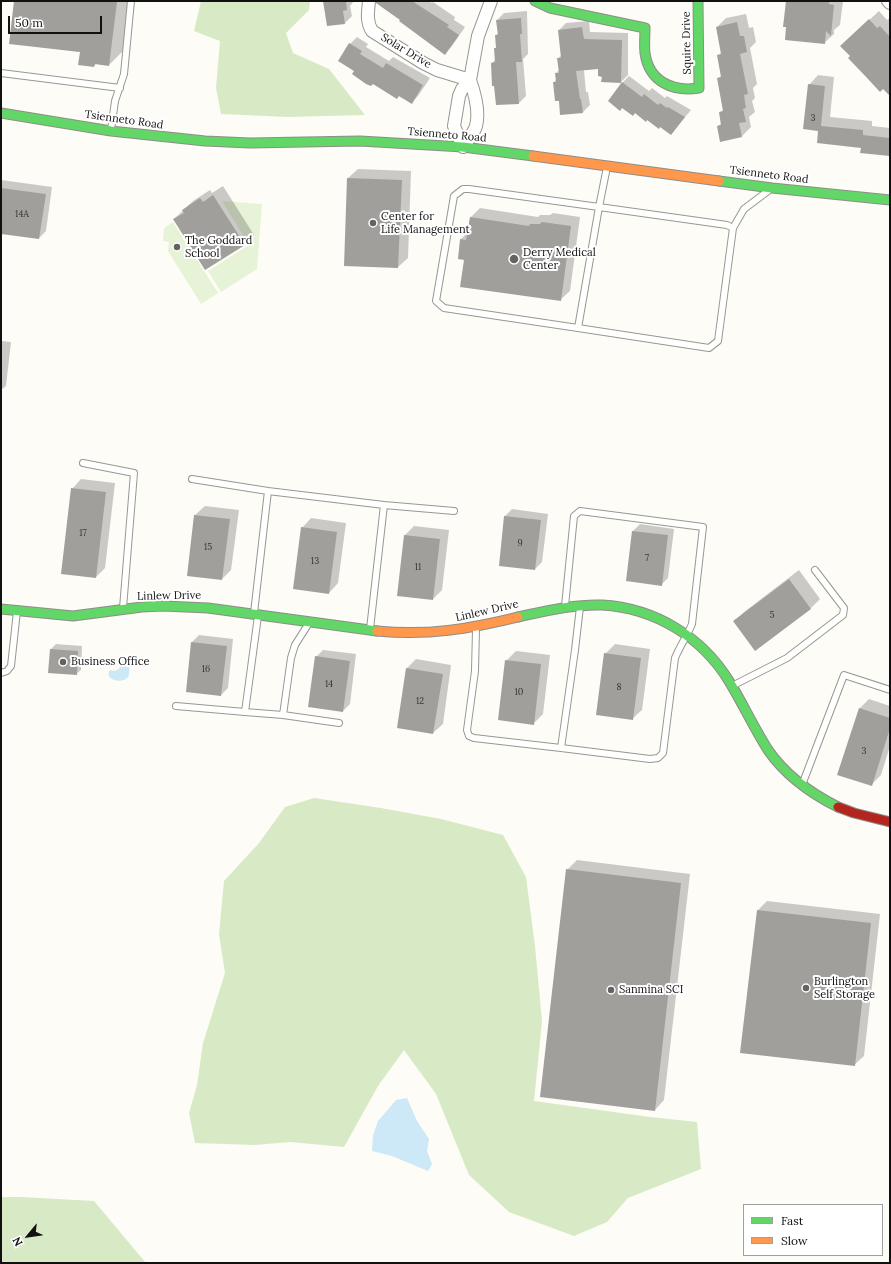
<!DOCTYPE html>
<html>
<head>
<meta charset="utf-8">
<style>
	body { margin:0 }
	#map { position:relative; width:891px; height:1264px; overflow:hidden; background:#fdfcf7; font-family:Lora,serif }
	canvas { display:block }
	.frame { position:absolute; inset:0; border:2px solid #111; pointer-events:none }
	.legend { position:absolute; left:743px; top:1204px; width:140px; height:52px; box-sizing:border-box; background:#fff; border:1px solid #a0a0a0; margin:0; padding:5px 7px; list-style:none; font-size:12px; color:#111 }
	.legend li { display:flex; align-items:center; gap:8px; height:20px }
	.legend b { width:20px; border:1px solid #a0a0a0 }
	.north { position:absolute; left:8px; top:1216px; width:40px; height:40px; -webkit-text-stroke:3px #fff; paint-order:stroke; rotate:241deg; font-size:11px; font-weight:700; line-height:16px; text-align:center; color:#111 }
	.north::after { content:''; display:block; margin:auto; width:14px; height:18px; background:#111; clip-path:polygon(50% 0,100% 100%,50% 72%,0 100%) }
	.scale { position:absolute; left:8px; top:16px; width:94px; height:18px; box-sizing:border-box; border:2px solid #111; border-top:0; padding-left:5px; font-size:12px; line-height:14px; white-space:nowrap; color:#111; -webkit-text-stroke:3px #fff; paint-order:stroke }
</style>
</head>
<body>
<div id="map">
<canvas width="891" height="1264"></canvas>
<div class="frame"></div>
<ul class="legend">
<li><b style="height:5px;background:#63d668"></b>Fast</li>
<li><b style="height:5px;background:#ff974d"></b>Slow</li>
</ul>
<div class="north">N</div>
<div class="scale">50 m</div>
</div>
<script>
const c = document.querySelector('canvas').getContext('2d');
c.lineJoin = 'round';
function paint(path, color) { c.fillStyle = color; c.fill(path, 'evenodd'); }
function stroke(path, color, width, dash) { c.strokeStyle = color; c.lineWidth = width; c.lineCap = dash ? 'butt' : 'round'; c.setLineDash(dash || []); c.stroke(path); }
function drawText(font, color, halo, rows, align = 'center') {
  c.font = font + ' Lora,serif'; c.lineWidth = 4; c.setLineDash([]); c.textBaseline = 'middle'; c.strokeStyle = halo; c.fillStyle = color; for (const [text, x, y, turn = 0] of rows) {
    c.save(); c.translate(x, y); c.rotate((+turn || 0) * Math.PI / 180); c.textAlign = isNaN(turn) ? turn : align; if (halo) c.strokeText(text, 0, 0); c.fillText(text, 0, 0); c.restore();
  }
}
const green = new Path2D(`
	M222 201 262 204 257 269 221 292 208 271 249 245Z
	M173 222 218 293 201 304 168 251 169 242 163 241 164 228Z`);
const forest = new Path2D(`
	M201 1H310L309 10 286 33 293 53 329 69 365 115 287 117 221 114 216 88 220 41 194 31Z
	M314 798 381 808 441 819 503 835 526 877 535 946 542 1021 534 1101 650 1117 697 1122 701 1169 628 1198 607 1222 574 1236 509 1212 469 1175 436 1094 404 1050 378 1086 344 1147 290 1142 255 1145 195 1143 189 1113 197 1085 203 1043 225 973 219 934 224 881 259 843 285 807Z
	M1 1197H21L94 1201 146 1263H1Z`);
const water = new Path2D(`
	M127 658 129 661C128 666 131 672 128 677 122 685 103 679 110 670L114 671 119 669 123 660Z
	M407 1098 417 1121 429 1139 427 1151 432 1164 428 1171 392 1156 372 1151 373 1135 378 1121 396 1100Z`);
const shadow = new Path2D(`
	M15 1H129L123 51 109 65 96 64 94 66 81 52 10 43Z
	M324 1H354L350 6 352 16 345 23Z
	M380 1H429L432 3 433 2 455 17 454 20 465 27 452 46 445 53Z
	M787 1H843L840 25 834 30V34L824 43Z
	M527 11 528 54 523 59 526 96 519 103 497 104 492 63 496 59 495 49 497 46 496 35 498 33 497 20 504 13Z
	M879 11 887 20 890 18V95L852 56 851 37Z
	M746 14 749 28 753 27 756 42 750 48 757 84 753 88 755 98 752 101 755 112 749 117 751 127 742 136 718 126 722 123 720 113 724 109 718 79 722 75 718 56 722 52 717 27 726 18Z
	M589 21 590 32 628 33V75L621 82 599 68 584 70 586 92H588L590 105 583 112 560 100 554 82 556 80V73L559 70 558 58 562 55 559 30 566 23Z
	M357 37 368 44 366 47 389 61 393 57 430 78 418 96 411 103 355 71 350 44Z
	M818 75 834 77 830 117 872 121V126L890 128V155L862 147 819 130 809 85Z
	M629 76 649 91 652 88 665 98 667 96 691 110 671 134 622 83Z
	M358 169 411 171 408 258 398 267 345 265 348 178Z
	M1 180 52 187 46 231 39 238 1 233Z
	M223 186 254 235 244 244 206 269 174 219 193 201 210 190 212 193Z
	M480 208 538 217 540 215H550L553 213 580 217 570 291 560 300 465 259 461 239 468 232 470 218Z
	M1 341 11 342 6 386 1 390Z
	M81 479 115 483 105 568 96 577 72 489Z
	M205 506 239 510 231 570 222 579 188 575 195 515Z
	M512 509 548 514 542 562 535 569 500 565 505 516Z
	M311 518 346 523 338 583 329 593 302 528Z
	M640 524 674 529 668 578 661 585 633 531Z
	M414 526 449 530 442 590 433 599 405 535Z
	M799 570 820 599 811 608 756 650 734 622 744 612Z
	M199 635 233 639 228 688 221 695 192 642Z
	M56 644 82 646 81 670 76 674 50 672 51 649Z
	M615 644 650 649 642 710 632 719 605 654Z
	M323 650 356 654 350 704 343 711 316 657Z
	M516 651 550 655 543 714 533 724 506 661Z
	M416 659 451 665 443 724 433 733 406 669Z
	M869 699 890 706V746L881 775 871 785 859 709Z
	M577 860 690 874 664 1100 655 1110 567 870Z
	M767 901 880 914 864 1056 854 1065 758 910Z`);
const building = new Path2D(`
	M14 1 117 2 109 66 95 64 94 67 78 65 80 52 9 44Z
	M323 1H346L347 10 343 11 345 24 327 26Z
	M376 1H412L449 25 447 27 459 35 445 55 399 21 400 20 376 3Z
	M786 1H829V4L834 5 831 36 826 31 825 44 785 40 786 27H783Z
	M521 18 522 34H520L522 62H516L519 104 496 105 494 86H492L491 63 495 62 494 48H496L495 35H498L496 20Z
	M869 19 877 28 880 26 890 37V96L883 89 880 92 868 79 848 58 850 56 840 46Z
	M737 22 740 36H744L747 52 740 54 748 94 744 95 746 108 743 109 746 122 739 123 742 137 720 142 717 126 721 125 719 112 723 111 717 78 721 77 717 55 721 54 716 27Z
	M582 27 584 39 622 40 621 83 601 82 602 77 598 76V69L576 71 580 99H581L583 113 560 115 559 101H555L553 82H556L555 73H559L557 58H561L558 30Z
	M349 43 362 51 360 54 383 68 386 63 423 85 412 104 399 96 397 99 373 84 371 86 366 84 352 74 354 71 338 61Z
	M622 82 642 97 644 94 658 105 660 103 667 108 668 107 685 117 671 135 660 127 659 129 647 120 646 122 635 113 633 116 622 108 620 111 608 101Z
	M808 84 825 86 821 126 863 130V135L890 138V156L860 153 861 148 817 143 818 131 803 129Z
	M347 178 402 180 398 268 344 266Z
	M1 188 46 194 39 239 1 234Z
	M213 195 245 245 205 270 173 219 184 213 182 210 200 198 203 202Z
	M470 217 529 226 530 224H540L542 222 571 226 561 301 460 287 464 260 458 259 460 239 466 240Z
	M71 488 106 492 96 578 61 574Z
	M194 515 230 519 222 580 187 576Z
	M504 516 541 520 535 570 499 566Z
	M301 527 337 532 329 594 293 589Z
	M632 531 668 535 662 586 626 581Z
	M404 535 440 539 433 600 397 596Z
	M789 579 811 609 755 651 733 621Z
	M191 642 227 646 221 696 186 692Z
	M50 649 78 651 77 675 48 673Z
	M604 653 641 658 633 720 596 715Z
	M315 656 350 661 343 712 308 707Z
	M505 660 541 664 534 725 498 720Z
	M406 668 443 674 433 734 397 728Z
	M859 708 890 718V728L872 786 837 775Z
	M566 869 681 883 655 1111 540 1097Z
	M757 910 871 923 855 1066 740 1053Z`);
const lane = new Path2D(`
	M1 73 120 88
	M111 130 115 101 124 74 131 1
	M733 228 744 209 768 191
	M578 328 444 308 436 301 454 196 463 189H469L599 207 578 328 709 348 718 341 733 228 727 225 599 207 607 167
	M83 463 134 473 123 608
	M192 479 268 491
	M384 505 454 511
	M565 606 574 516 580 511 703 527 692 624C687 636 680 646 675 658L663 753 658 758 650 759 561 748 575 650 580 607
	M254 613 268 491 384 505 370 629
	M258 616 245 712 283 715 291 658 295 645 309 623
	M476 629 475 671 467 730 469 736 474 738 561 748
	M1 673 7 671 11 666 17 611
	M734 685 787 658 843 615 844 608 815 570
	M176 706 245 712
	M283 715 339 723
	M802 785 844 675 890 690`);
const street = new Path2D(`
	M369 1C368 12 366 21 372 31L423 63 437 70 470 80
	M888 1 890 3
	M463 147 454 126 459 96 462 89 470 80 478 36 491 1
	M463 147C467 141 474 133 476 126 480 111 475 94 470 80`);
const fast = new Path2D(`
	M535 1 550 8 645 28C645 36 644 45 645 53 649 82 673 92 699 88L698 1
	M1 113 111 131 205 141 250 143 360 141 463 147 533 156
	M719 181 772 188 890 200
	M1 609 73 616 142 607 163 606 208 608 377 631
	M518 617C546 611 574 604 602 605 655 608 702 637 729 681 743 704 754 728 768 750 786 776 810 793 838 807`);
const slow = new Path2D(`
	M533 156 719 181
	M377 631C428 636 469 629 518 617`);
const jam = new Path2D(`
	M838 807 854 813 890 822`);
const markers = [
	[373,223,4,"#646362"],
	[177,247,4,"#646362"],
	[514,259,5,"#646362"],
	[63,662,4,"#646362"],
	[806,988,4,"#646362"],
	[611,990,4,"#646362"]
];
const numberNames = [
	["3",813,118],
	["14A",22,214],
	["17",83,533],
	["9",520,543],
	["15",208,547],
	["7",647,558],
	["13",315,561],
	["11",418,567],
	["5",772,615],
	["16",206,669],
	["14",329,684],
	["8",619,687],
	["10",519,692],
	["12",420,701],
	["3",864,751]
];
const streetNames = [
	["Squire Drive",687,43,-91],
	["Solar Drive",406,51,31],
	["Tsienneto Road",124,120,8],
	["Tsienneto Road",447,135,5],
	["Tsienneto Road",769,175,7],
	["Linlew Drive",169,596,-1],
	["Linlew Drive",487,611,-13]
];
const poiNames = [
	["Center for",381,217],
	["Life Management",381,230],
	["The Goddard",185,241],
	["School",185,254],
	["Derry Medical",523,253],
	["Center",523,266],
	["Business Office",71,662],
	["Burlington",814,982],
	["Self Storage",814,995],
	["Sanmina SCI",619,990]
];
paint(green, '#e7f3d7');
paint(forest, '#d8eac5');
paint(water, '#cde8f7');
paint(shadow, '#0003');
paint(building, '#a19f9c');
stroke(lane, '#979795', 8);
stroke(street, '#979795', 14);
stroke(fast, '#8e8d8b', 11);
stroke(slow, '#8e8d8b', 11);
stroke(jam, '#8e8d8b', 11);
stroke(lane, '#fffffe', 6);
stroke(street, '#fffffe', 12);
stroke(fast, '#63d668', 9);
stroke(slow, '#ff974d', 9);
stroke(jam, '#b3261e', 9);
for (const [x, y, r, color] of markers) { const dot = new Path2D(); dot.arc(x, y, r, 0, 2 * Math.PI); c.fillStyle = color; c.fill(dot); stroke(dot, '#fff', 1.5); }
drawText('9px', '#353434', null, numberNames);
drawText('11px', '#111', '#fff', streetNames);
drawText('11px', '#111', '#fff', poiNames, 'left');
</script>
</body>
</html>
